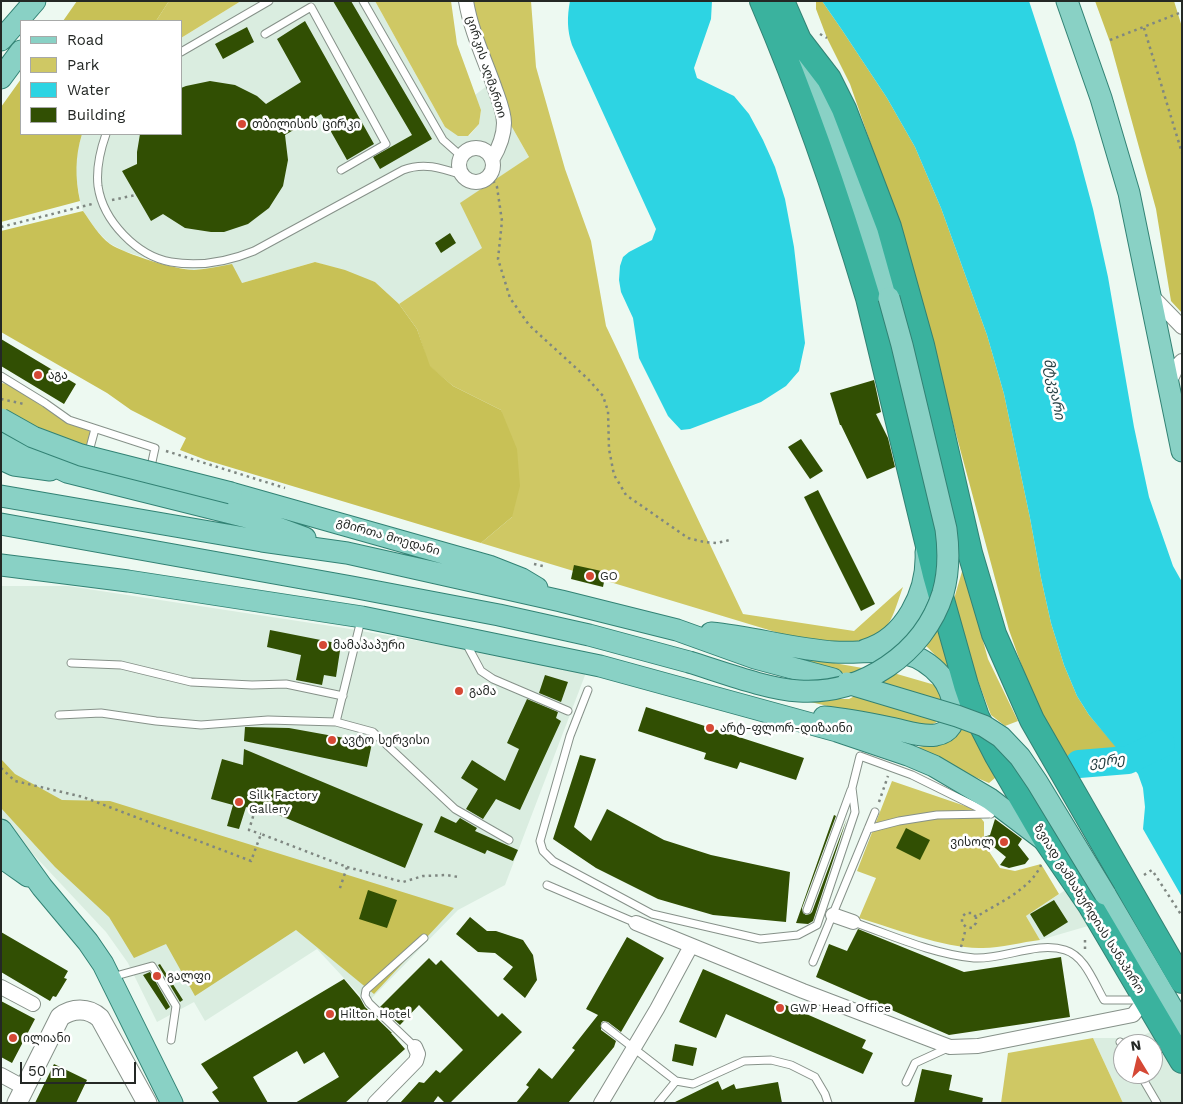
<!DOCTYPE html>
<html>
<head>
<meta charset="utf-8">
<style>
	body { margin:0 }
	#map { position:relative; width:1183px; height:1104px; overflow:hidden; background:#edf9f1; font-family:"Work Sans",sans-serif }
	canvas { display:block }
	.frame { position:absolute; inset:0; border:2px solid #242825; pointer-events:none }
	.legend { position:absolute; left:20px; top:20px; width:162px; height:115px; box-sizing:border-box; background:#fff; border:1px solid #a7a9a8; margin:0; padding:6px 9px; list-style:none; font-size:15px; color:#242825 }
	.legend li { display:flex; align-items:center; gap:10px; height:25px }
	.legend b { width:25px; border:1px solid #a7a9a8 }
	.north { position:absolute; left:1113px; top:1034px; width:50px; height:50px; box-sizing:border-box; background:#fff; border:1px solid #a7a9a8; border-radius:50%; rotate:351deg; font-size:14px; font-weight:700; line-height:20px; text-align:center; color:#242825 }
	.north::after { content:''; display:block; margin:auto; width:18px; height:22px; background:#d54835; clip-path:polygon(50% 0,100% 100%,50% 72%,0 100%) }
	.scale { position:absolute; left:20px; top:1062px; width:116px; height:22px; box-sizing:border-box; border:2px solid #242825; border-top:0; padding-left:6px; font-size:15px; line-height:18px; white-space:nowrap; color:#242825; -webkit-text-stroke:4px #fff; paint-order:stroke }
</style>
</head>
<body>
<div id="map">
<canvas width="1183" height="1104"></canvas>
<div class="frame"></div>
<ul class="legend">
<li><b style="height:6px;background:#89d1c5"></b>Road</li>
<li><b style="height:14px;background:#cfc864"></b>Park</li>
<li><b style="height:14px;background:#2dd4e3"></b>Water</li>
<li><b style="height:14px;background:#314f03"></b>Building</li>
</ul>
<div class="north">N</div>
<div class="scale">50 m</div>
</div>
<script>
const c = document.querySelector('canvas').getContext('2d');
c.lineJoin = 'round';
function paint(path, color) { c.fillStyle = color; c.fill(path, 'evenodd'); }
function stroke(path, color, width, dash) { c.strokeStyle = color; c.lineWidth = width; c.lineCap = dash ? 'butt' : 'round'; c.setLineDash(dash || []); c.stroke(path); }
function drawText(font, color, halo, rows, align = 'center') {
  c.font = font + ' "Work Sans","Noto Sans Georgian",sans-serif'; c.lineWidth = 5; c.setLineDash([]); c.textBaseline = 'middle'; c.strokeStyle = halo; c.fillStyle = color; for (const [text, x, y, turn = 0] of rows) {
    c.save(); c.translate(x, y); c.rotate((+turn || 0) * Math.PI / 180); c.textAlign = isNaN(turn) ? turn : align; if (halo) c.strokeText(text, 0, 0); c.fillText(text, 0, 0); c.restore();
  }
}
const built = new Path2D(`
	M241 1H375L445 127 469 136 479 124 481 110 475 95 488 85 529 157 461 203 483 248 399 304 375 282 315 262 242 283 211 268 192 270 168 265 124 251 109 243 97 231 83 211 80 201 75 170 78 149 82 134H181V38Z
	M1 586H68L344 628 587 670 505 885 458 910 367 1003 317 949 205 1021 194 1002 157 1022 128 963 106 932 1 820Z
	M1067 889 1088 926 1040 940 1026 916Z
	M1150 1032 1182 1074V1103H1123L1093 1038H1138ZM1123 1044H1153V1074H1123Z`);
const green = new Path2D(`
	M169 1H241L181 38V21H156Z
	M375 1H451L457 44 481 110 479 124 468 136H458L445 127Z
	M471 1H531L536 67 565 169 591 241 606 326 743 614 854 631 903 587C899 597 894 616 888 624 864 652 823 641 792 637L481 543 512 517 501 410 453 386 429 366 417 329 399 304 482 248 460 203 529 157 488 85Z
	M1 383 8 384 67 422 92 430 86 448 56 441 1 410Z
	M963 568 988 659 1018 721 1005 726 991 715 965 647 954 599Z
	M931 584 943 646 952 679C937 657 928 641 902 634Z
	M788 655 897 674 935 685 948 700V712C934 728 928 726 907 725L798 699H849L877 684Z
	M961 705 1001 773 989 783 897 744 919 747 940 743Z
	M892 781 974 809 984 822V844L1000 868 1015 871 1041 864 1059 894 1026 916 1040 940C1021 942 998 949 979 948 943 948 894 928 859 918L876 878 857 871Z
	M1093 1038 1123 1103H1001L1008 1053Z`);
const forest = new Path2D(`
	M77 1H169L156 21H63Z
	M816 1H822L842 30 887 98 915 147 941 208 987 335 1004 394 1030 518 1041 578 1051 623 1064 665 1077 696 1089 715 1120 751 1113 755 1067 756C1041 725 1023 669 1009 630L902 234 850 84 827 38 816 9Z
	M1095 1H1174L1182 27V313L1171 301 1156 209 1110 42Z
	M21 79V134H82C75 157 75 177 80 201L1 222V107Z
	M83 211C91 222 99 236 110 244 125 254 176 270 194 270 207 269 220 266 232 264L242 283 315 262 345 270 375 282 399 304 417 329 430 366 453 386 501 410 517 449 520 486 512 517 481 543 206 460 180 450 186 438 131 410 107 393 1 332V231Z
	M1 759 15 774 62 800 110 801 454 908 374 994 296 930 195 996 166 944 134 958 109 917 55 867 1 808Z`);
const water = new Path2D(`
	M570 1H712L711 19 694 68 697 78 734 96 749 114 763 140 775 167 785 199 794 247 805 343 799 371 786 386 761 402 690 429 681 430 668 416 639 358 633 318 621 292 619 280 620 266 623 257 629 252 652 240 656 229 572 45C567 30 567 17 570 1Z
	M822 1H1029L1031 7 1075 142 1093 209 1108 277 1134 427 1149 497 1173 566 1182 582V897L1143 829 1145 807 1143 788 1138 774 1089 715 1077 696 1064 665 1051 623 1041 578 1030 518 1004 394 987 335 941 208 915 147 887 98 842 30Z`);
const river = new Path2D(`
	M1079 764 1128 760 1161 744`);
const building = new Path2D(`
	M333 1H351L432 139 380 169 373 157 412 135Z
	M305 21 374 144 347 160 321 114 285 135 288 160 283 186 269 208 248 224 224 232H211L185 228 163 214 151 221 122 171 137 164V152L140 134H181V88L186 86 210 81 235 85 257 96 266 104 301 82 277 39Z
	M247 27 254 42 223 59 215 44Z
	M450 233 456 243 441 253 435 243Z
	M1 339 76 384 64 404 1 366Z
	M874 380 881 412 876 414 888 438 895 467 867 479 841 425H840L830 393Z
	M801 439 823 471 810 479 788 447Z
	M818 490 875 604 861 611 804 497Z
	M574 565 606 572 603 587 571 579Z
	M270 630 341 644 336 677 324 675 322 685 296 680 301 655 267 647Z
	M545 675 568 682 561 702 539 693Z
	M527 699 558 712 556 718 561 721 520 810 496 799 483 819 466 809 478 789 461 778 472 760 505 781 519 749 507 743Z
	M646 707 804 758 796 780 740 762 737 769 704 759 706 753 638 731Z
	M245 727 289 728 372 743 367 767 244 741Z
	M244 749 423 824 405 868 269 811 268 814 246 807 239 829 227 826 233 805 211 799 222 759 243 765Z
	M580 755 596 759 574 827 591 841 607 809 664 840 711 855 790 872 786 922 713 915 658 899 596 868 553 839Z
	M834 815 836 816 802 908 803 913 806 915 810 914 812 912 847 818 813 921 808 924 796 923Z
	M441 816 456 823 460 818 477 828 475 831 518 850 513 861 487 850 485 854 434 832Z
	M995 819 1022 839 1018 845 1029 859 1025 864 1009 868 1000 865 1006 857 995 848 973 840 990 835Z
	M906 828 930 840 920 860 896 848Z
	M368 890 397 900 387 928 359 919Z
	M1054 900 1068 922 1044 937 1030 914Z
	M470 917 487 931H496L523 940 533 955 537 980 525 998 503 979 513 967 495 953 478 952 456 934Z
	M858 929 964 972 1061 957 1070 1017 949 1035 816 977 829 944 847 951Z
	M1 932 68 971 64 978 67 979 56 997 53 996 50 1001 1 972Z
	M627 937 664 958 621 1032 608 1022 603 1021 601 1023V1030L616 1041 614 1047 568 1103H516L529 1087 526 1085 539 1068 552 1079 575 1050 572 1048 598 1015 586 1009Z
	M429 958 436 965 441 960 498 1017 502 1013 522 1032 450 1103H445L438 1096 433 1103H400L419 1082 424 1083 436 1070 440 1073 463 1050 419 1005 400 1025 380 1007Z
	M160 964 183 1000 180 1002 158 965Z
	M703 969 866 1040 862 1048 873 1053 863 1074 726 1014 716 1038 679 1022Z
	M150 972 170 1007 166 1010 143 975Z
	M344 979 360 998 365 1007 392 1033H391L405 1049 345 1103H295L339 1077 324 1052 304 1064 297 1051 253 1077 268 1103H220L212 1092 218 1088 201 1064Z
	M1 1001 35 1019 12 1063 1 1057Z
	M675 1044 697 1048 693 1066 672 1061Z
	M54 1064 87 1080 76 1103H35Z
	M922 1069 952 1075 949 1090 983 1098 982 1103H914Z
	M718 1081 722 1090 734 1084 736 1089 778 1082 782 1103H673Z`);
const path = new Path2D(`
	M1144 28 1182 153
	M820 34 827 38
	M1110 40 1182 12
	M490 175 497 187 502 221 498 259 510 298 529 325 588 379 603 396 608 411 609 449 614 475 619 483 626 495 688 538 704 542 717 543 730 540
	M112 200 136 195
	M1 227 92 204
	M1 399 24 404
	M166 451 285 488
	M534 564 543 566
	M1 768 15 781 83 797 251 861 261 834 347 867 339 891
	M879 802 888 776
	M255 810 249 830 261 834
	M347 867 403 882 423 876 447 875 458 877
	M1144 875 1152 870 1182 916
	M976 917 972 913H966L962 917V923L966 927 972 928 976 923V917C998 903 1030 890 1041 865
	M961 947 966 928
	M1085 949V937`);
const lane = new Path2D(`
	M363 1 443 140 461 156
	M265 34 311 7 386 144 341 170
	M181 52 269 1
	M106 134C100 151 96 168 98 186 103 221 137 256 171 262 200 267 227 262 254 251L403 170C424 162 441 168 462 175
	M1 376 45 403 69 420 155 448 150 471
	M88 455 95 429
	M466 643 481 671 493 679 568 711
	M71 663 121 665 191 682 252 685 286 684 343 696
	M588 690 570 736 540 841 543 851 553 861 652 914 760 939 798 935 817 925 855 812 852 788 860 756 912 775 991 814
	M59 715 101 713 156 721 201 725 268 720 336 722 373 732 455 809 509 840
	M336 722 361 620
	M868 829 899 821 937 815 989 814
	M547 885 636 923
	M807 910 851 790
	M853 922C891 935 932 954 974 958 1002 960 1037 941 1065 950 1085 956 1094 983 1104 1000H1140
	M813 962 875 812
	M112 977 152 966 176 1006 171 1040
	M605 1026 676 1081 693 1084 744 1061 771 1060 791 1065 815 1077 825 1094 828 1103
	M1120 1042 1123 1046
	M415 1047 369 1003 365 996 366 990 424 938
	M1140 1074 1157 1103
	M906 1082 915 1063 950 1047
	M658 1103 676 1081`);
const street = new Path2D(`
	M466 1C471 31 484 58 494 86 498 98 504 111 504 123 504 137 499 148 492 160
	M459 165a17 17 0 1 1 34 0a17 17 0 1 1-34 0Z
	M1151 295 1182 327
	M1168 385 1177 366 1182 361
	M833 915 853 922
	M636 923 803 991 950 1047 978 1046 1133 1015 1145 1000
	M1 987 33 1004
	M1 1075 25 1088
	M375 1103 416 1061 418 1054 415 1047
	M601 1103 657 1009 691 946`);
const secondary = new Path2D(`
	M17 1103 60 1017C72 1008 88 1007 100 1018L147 1103`);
const primary = new Path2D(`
	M1067 1 1101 98 1129 193 1182 451
	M1 40 35 1
	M804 52 859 205 889 298
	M1 78 21 51
	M1 440 67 472 251 518 305 538
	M1 459 14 465 50 470
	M231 493 489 566 522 579 537 588
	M1 496 262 541 347 553 561 601 677 630 755 658 833 679
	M1 524 352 587 499 615 589 635 689 662
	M1 565 128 581 362 617 600 666 837 731 908 755 934 766 990 799 1044 840
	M711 633C752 637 793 649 834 652 858 654 883 648 906 654 920 657 932 666 941 676 954 692 965 730 936 735 922 737 908 732 895 729 871 724 848 719 824 717
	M865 650C905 639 928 592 926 552
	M1 830 42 887 88 942 103 964 172 1103
	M1 857 28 876
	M1105 894 1182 1025`);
const highway = new Path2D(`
	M762 1C803 97 838 198 868 298L935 575 966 685 977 717 997 756 1047 842 1090 905 1182 1061
	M782 1 799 40 829 79 844 109 889 227 922 345 970 553 994 634 1032 720 1182 981`);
const primaryBridge = new Path2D(`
	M1 419 33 437 81 455 231 493
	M689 662C722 672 766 689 799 691 862 695 924 654 943 593 949 572 949 551 946 529L902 345 889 298
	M847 683 957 716 984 726 1001 737 1020 757 1037 782 1105 894`);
const markers = [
	[242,124,5,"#d54835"],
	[38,375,5,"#d54835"],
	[590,576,5,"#d54835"],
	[323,645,5,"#d54835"],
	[459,691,5,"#d54835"],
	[710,728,5,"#d54835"],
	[332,740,5,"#d54835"],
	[239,802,5,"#d54835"],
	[1004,842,5,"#d54835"],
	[157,976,5,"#d54835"],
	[780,1008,5,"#d54835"],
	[330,1014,5,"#d54835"],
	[13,1038,5,"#d54835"]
];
const streetNames = [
	["ცირკის აღმართი",486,67,72],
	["გმირთა მოედანი",388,537,16],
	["ზვიად გამსახურდიას სანაპირო",1089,909,58]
];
const poiNames = [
	["თბილისის ცირკი",252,124],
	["აგა",48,375],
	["GO",600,576],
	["მამაპაპური",333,645],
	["გამა",469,691],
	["არტ-ფლორ-დიზაინი",720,728],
	["ავტო სერვისი",342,740],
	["Silk Factory",249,795],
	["Gallery",249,809],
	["ვისოლ",994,842,"right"],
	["გალფი",167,976],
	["GWP Head Office",790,1008],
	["Hilton Hotel",340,1014],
	["ილიანი",23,1038]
];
const waterNames = [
	["მტკვარი",1054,389,79],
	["ვერე",1107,761,-6]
];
paint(built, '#daede0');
paint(green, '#cfc864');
paint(forest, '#c8c156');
paint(water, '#2dd4e3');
stroke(river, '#2dd4e3', 28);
paint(building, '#314f03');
stroke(lane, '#869189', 9);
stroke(street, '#869189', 16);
stroke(secondary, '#869189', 21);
stroke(primary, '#328274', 23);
stroke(highway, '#328274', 26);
stroke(path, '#7f8781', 2.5, [2.5, 4]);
stroke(lane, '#fff', 7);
stroke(street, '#fff', 14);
stroke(secondary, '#fff', 19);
stroke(primary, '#89d1c5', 21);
stroke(highway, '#3ab29e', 24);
stroke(primaryBridge, '#328274', 23, []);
stroke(primaryBridge, '#89d1c5', 21);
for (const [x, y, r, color] of markers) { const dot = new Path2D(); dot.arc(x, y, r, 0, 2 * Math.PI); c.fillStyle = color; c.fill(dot); stroke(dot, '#fff', 2); }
drawText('12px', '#242825', '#fff', streetNames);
drawText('12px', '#242825', '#fff', poiNames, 'left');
drawText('italic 14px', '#264043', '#fff', waterNames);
</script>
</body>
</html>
